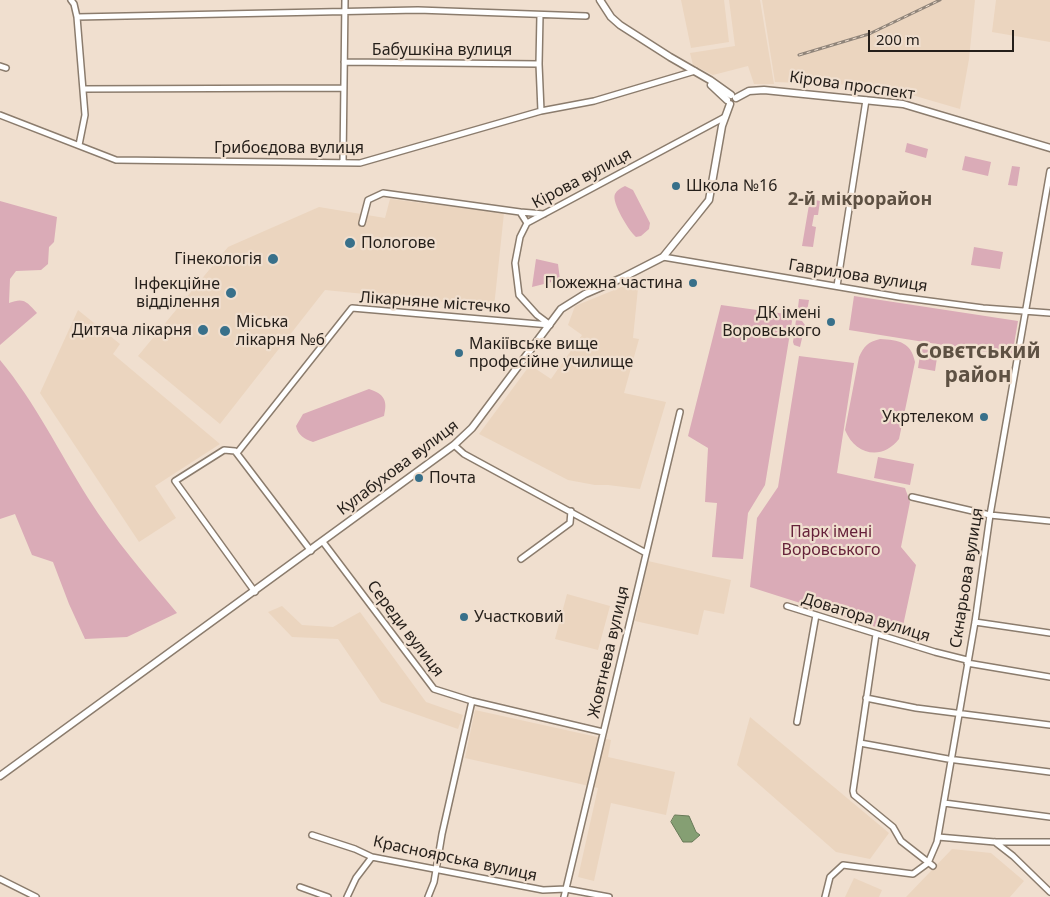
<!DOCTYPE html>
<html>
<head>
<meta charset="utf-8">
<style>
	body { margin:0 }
	#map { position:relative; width:1050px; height:897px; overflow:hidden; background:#f0dfcf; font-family:"Noto Sans",sans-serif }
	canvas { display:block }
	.scale { position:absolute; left:868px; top:30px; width:146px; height:22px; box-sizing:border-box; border:2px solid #251f1a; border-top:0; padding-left:6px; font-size:15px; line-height:18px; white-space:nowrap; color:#251f1a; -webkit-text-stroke:4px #f0dfcf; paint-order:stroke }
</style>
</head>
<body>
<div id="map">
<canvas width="1050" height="897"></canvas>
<div class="scale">200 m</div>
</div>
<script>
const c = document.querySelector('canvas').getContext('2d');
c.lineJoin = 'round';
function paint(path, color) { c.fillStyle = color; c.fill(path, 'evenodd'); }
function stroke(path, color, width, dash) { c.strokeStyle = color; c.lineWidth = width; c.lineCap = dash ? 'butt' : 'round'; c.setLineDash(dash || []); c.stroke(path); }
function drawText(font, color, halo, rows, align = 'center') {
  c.font = font + ' "Noto Sans",sans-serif'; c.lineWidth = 4.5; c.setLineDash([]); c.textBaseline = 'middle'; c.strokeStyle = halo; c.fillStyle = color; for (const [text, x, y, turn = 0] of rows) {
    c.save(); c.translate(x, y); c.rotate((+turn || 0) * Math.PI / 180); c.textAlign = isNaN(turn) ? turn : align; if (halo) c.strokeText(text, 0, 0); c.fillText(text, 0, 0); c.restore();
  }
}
const built = new Path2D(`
	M681 0H724L729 42 691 48Z
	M729 0H760L774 84H754L748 66 713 75 693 65 690 53 735 46Z
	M762 0H975L969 59 960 109 881 86 775 82Z
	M996 0H1050V42L992 32Z
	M390 199 504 213 494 307 325 290 220 424 138 356 228 247 319 207 385 218Z
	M624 286 638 288 633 338 639 339 624 393 666 402 640 489 608 485H595L568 480 479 434 530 365 551 379 582 335 568 325 575 306Z
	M78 310 120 344 113 354 220 444 155 486 176 518 139 542 40 393Z
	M648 561 731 580 724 614 704 610 698 635 635 621Z
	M567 594 610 606 598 650 555 639Z
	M282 606 302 625 333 627 360 612 426 702 463 715 458 729 381 702 338 639 292 637 268 612Z
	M475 710 611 740 608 757 675 772 666 815 611 803 594 881 578 877 598 788 465 758Z
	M750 717 889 833 870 859 836 852 737 765Z
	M952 849 991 853 1024 881 1010 897H906Z
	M854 878 882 890 879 897H845Z`);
const green = new Path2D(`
	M907 143 928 149 926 158 905 152Z
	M965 156 991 162 988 176 962 170Z
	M1012 166 1020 167 1017 186 1008 185Z
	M625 186 633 190 650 223 649 229 641 236 636 237C629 231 611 202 615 194 617 190 621 188 625 186Z
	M810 199 820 201 818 215H814L812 226 816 227 813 247 802 246Z
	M0 201 57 217 54 242 49 247 48 264 41 270 16 271 10 279 9 303C24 297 27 302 37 313L0 345Z
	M974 247 1003 252 1000 269 971 265Z
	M536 259 558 264 560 280 532 287Z
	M854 296 1018 321 1012 356 849 330Z
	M799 299 809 300 806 317 797 316Z
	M721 305 793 315 765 485 748 513 743 559 712 557 717 503 705 502 708 448 688 436Z
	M796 320 802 321 805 325 800 347 794 345 793 342Z
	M880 339C899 340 911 342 915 362L899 439C882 461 855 455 845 430L859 357C864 346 868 342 880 339Z
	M921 349 938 351 935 371 918 368Z
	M799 356 854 363 837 473 905 488 910 502 901 547 916 565 901 635 750 587 757 518 778 487Z
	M0 360C35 402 59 452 88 498 114 539 146 576 177 613L127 637 85 639 69 604 53 562 32 555 15 514 0 519Z
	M369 389C384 394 388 400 384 416L313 442C304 439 298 435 296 426L303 414Z
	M878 457 914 464 910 485 874 478Z`);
const water = new Path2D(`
	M675 815 689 816 696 832 700 835 692 842H683L671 822Z`);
const minor = new Path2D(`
	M71 0 74 4 77 17 85 115 79 145
	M540 15 539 64 541 111
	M77 17 418 10 586 16
	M344 62 539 64
	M0 66 6 68
	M83 89 344 88
	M0 115 116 160 360 163 541 111 594 101 695 71
	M343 163 345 0
	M520 212 544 214
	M362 223 368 200 383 193 520 212 527 223
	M663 257 899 297 983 308 1050 313
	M837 286 866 100
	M549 324 537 315 519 295 515 263 520 237 527 223 725 117
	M454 445 464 454 646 553
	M237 453 352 308 550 325
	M912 497 990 515 1050 521
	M323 542 434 689 472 701 603 732
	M521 559 570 523 571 511
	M255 592 175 481 224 450 235 451 311 551
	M787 606 935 652 967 660
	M975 622 1050 633
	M876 634 853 791 854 795 893 827 901 841 933 866
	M967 663 1050 677
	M866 698 916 708 1050 725
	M797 722 816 615
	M860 743 948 759 1050 772
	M944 803 1050 817
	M312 835 355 849 372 857 543 890 566 889 609 897
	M938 837 995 842H1050
	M995 842 1013 856 1050 892
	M0 879 36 897
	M300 887 328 897
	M347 897 356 878 372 857
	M428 897 434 882 442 834 472 701
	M564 897 680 412
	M825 897 830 877 843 865 913 874 928 863 937 842 975 622 990 515 1050 171`);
const tertiary = new Path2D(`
	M600 0 611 17 620 25 670 57 710 80 731 95
	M711 85 727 100
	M736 98 749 91 764 90 903 104 1050 148
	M0 776 454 445 472 428 561 309 585 294 622 278 663 257 693 220 709 200 722 126 730 104`);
const rail = new Path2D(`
	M799 55 869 34 940 0`);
const markers = [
	[676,186,5,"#38708a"],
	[350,243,6,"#38708a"],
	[273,259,6,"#38708a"],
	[693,283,5,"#38708a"],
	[231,293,6,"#38708a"],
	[831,322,5,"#38708a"],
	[203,330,6,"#38708a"],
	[225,331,6,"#38708a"],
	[459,353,5,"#38708a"],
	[984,417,5,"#38708a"],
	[419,478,5,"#38708a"],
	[464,617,5,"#38708a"]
];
const streetNames = [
	["Бабушкіна вулиця",442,50],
	["Кірова проспект",852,86,8],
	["Грибоєдова вулиця",289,148],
	["Кірова вулиця",582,179,-28],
	["Гаврилова вулиця",858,276,9],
	["Лікарняне містечко",435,303,4],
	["Кулабухова вулиця",398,468,-37],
	["Скнарьова вулиця",967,578,-81],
	["Доватора вулиця",866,618,17],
	["Середи вулиця",405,629,53],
	["Жовтнева вулиця",609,652,-77],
	["Красноярська вулиця",455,859,12]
];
const poiNames = [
	["Школа №16",686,186],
	["Пологове",361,243],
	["Гінекологія",262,259,"right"],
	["Пожежна частина",683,283,"right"],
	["Інфекційне",220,284,"right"],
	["відділення",220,302,"right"],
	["ДК імені",821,313,"right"],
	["Воровського",821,331,"right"],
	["Міська",236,322],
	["лікарня №6",236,340],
	["Дитяча лікарня",192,330,"right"],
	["Макіївське вище",469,344],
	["професійне училище",469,362],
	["Укртелеком",974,417,"right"],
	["Почта",429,478],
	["Участковий",474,617]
];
const parkNames = [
	["Парк імені",831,532],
	["Воровського",831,550]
];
const neighbourhoodNames = [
	["2-й мікрорайон",860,200]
];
const districtNames = [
	["Совєтський",978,352],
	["район",978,376]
];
paint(built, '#ebd5bf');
paint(green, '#daabb7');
paint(water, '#859f73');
stroke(water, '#687958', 1);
stroke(minor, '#8b7c6d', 8);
stroke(tertiary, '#8b7c6d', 9);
stroke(minor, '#fff', 5);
stroke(tertiary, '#fff', 6);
stroke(rail, '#90857a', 3);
stroke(rail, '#f0dfcf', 1, [4]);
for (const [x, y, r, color] of markers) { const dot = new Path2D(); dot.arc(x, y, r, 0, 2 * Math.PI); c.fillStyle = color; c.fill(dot); stroke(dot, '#f0dfcf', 2); }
drawText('16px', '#251f1a', '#f0dfcf', streetNames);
drawText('16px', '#251f1a', '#f0dfcf', poiNames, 'left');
drawText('16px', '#66223a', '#f0dfcf', parkNames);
drawText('bold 18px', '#5e5143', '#f0dfcf', neighbourhoodNames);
drawText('bold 21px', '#5e5143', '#f0dfcf', districtNames);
</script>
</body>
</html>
